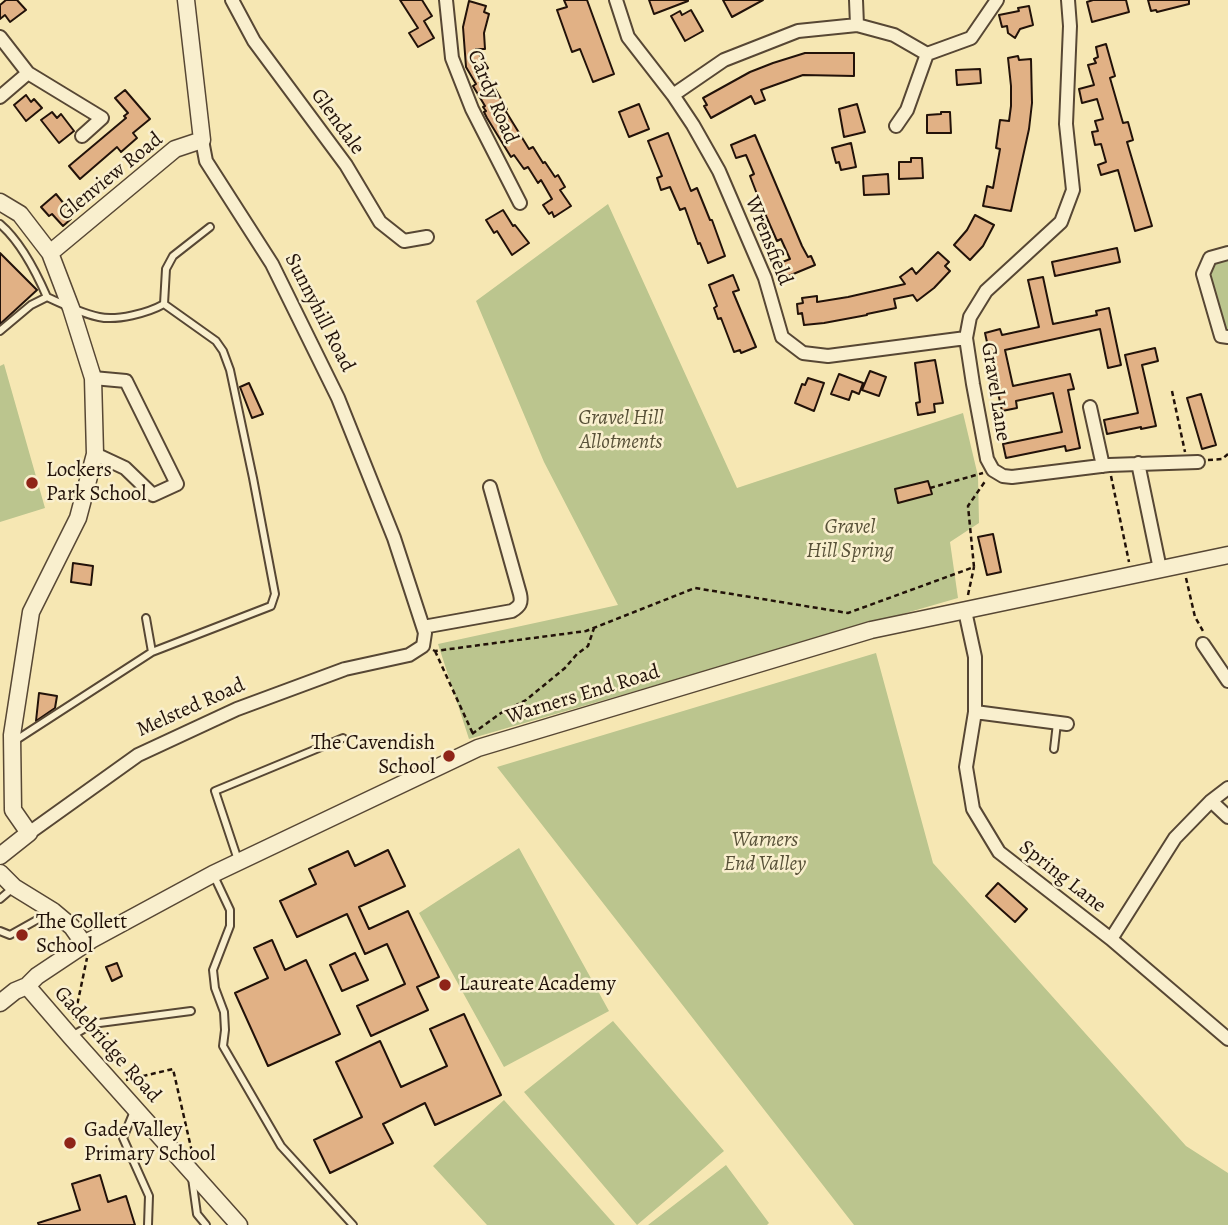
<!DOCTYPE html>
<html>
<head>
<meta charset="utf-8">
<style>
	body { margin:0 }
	canvas { display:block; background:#f6e7b3 }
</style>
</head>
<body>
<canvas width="1228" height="1225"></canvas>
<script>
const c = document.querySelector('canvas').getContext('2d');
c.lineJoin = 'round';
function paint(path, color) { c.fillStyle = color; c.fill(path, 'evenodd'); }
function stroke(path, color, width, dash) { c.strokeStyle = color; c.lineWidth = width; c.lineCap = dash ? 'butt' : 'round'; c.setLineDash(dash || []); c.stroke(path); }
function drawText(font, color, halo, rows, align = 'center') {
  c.font = font + ' Alegreya,serif'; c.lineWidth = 5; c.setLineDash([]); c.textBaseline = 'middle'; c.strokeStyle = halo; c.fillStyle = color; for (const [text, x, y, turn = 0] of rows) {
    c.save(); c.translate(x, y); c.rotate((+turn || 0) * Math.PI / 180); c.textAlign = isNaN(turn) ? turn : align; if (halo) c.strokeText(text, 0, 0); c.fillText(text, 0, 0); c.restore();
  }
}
const green = new Path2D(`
	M608 204 737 488 963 413 978 476 979 523 950 542 958 598 469 739 438 644 618 605 544 462 476 301Z
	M1228 253V337L1203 274 1210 258Z
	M4 364 45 508 0 522V366Z
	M876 653 933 863 1186 1146 1228 1173V1225H854L497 767Z
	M519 848 609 1011 504 1067 419 913Z
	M613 1021 724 1151 637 1225 524 1092Z
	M504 1100 615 1225H487L433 1166Z
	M726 1165 769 1223 767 1225H648Z`);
const building = new Path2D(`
	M6 0H17L26 10 10 22 5 15 0 19V5Z
	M400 0H422L432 16 424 21 434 38 418 47 409 33 418 28Z
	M564 0H587L614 74 593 82 580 49 572 52 557 10 567 7Z
	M649 0H688V1L654 14Z
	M723 0H763L732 17Z
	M1093 0H1126L1129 12 1092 22 1087 2Z
	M1148 0H1189V4L1157 12 1156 10 1151 11Z
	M469 1 486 6 484 12 489 14 484 33 485 49H476L488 68 484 70 507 109 505 110 529 149 533 147 543 163 545 162 555 177 558 175 565 187 560 190 571 206 554 217 552 212 549 214 543 205 552 199 541 180 538 183 528 167 524 169 514 155 511 157 487 118 484 112 486 111 483 107 485 106 473 86 476 84 466 67 463 27Z
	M1029 6 1033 25 1020 29 1015 38 1008 33 1007 26 1002 27 999 15 1019 11 1018 8Z
	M691 10 703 31 685 41 671 16 680 11 682 15Z
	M1106 44 1115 76 1110 78 1123 123 1128 122 1133 140 1127 142 1152 226 1135 231 1118 170 1101 175 1098 165 1106 162 1101 144 1095 145 1092 132 1098 131 1095 121 1103 119 1097 99 1082 103 1079 89 1094 85 1088 65 1096 63 1094 59 1098 57 1096 47Z
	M805 53H854V76L803 75 761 90 765 100 755 104 751 96 711 118 704 106 707 105 703 98 750 72 773 63Z
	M1018 56 1019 60 1031 59 1032 103 1029 129 1011 211 983 206 987 186 993 188 1000 149 996 148 1000 120 1009 121 1011 106V86L1008 58Z
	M980 69 981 83 957 85 956 70Z
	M125 90 150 119 133 133 137 138 121 152 117 147 80 179 69 166 126 118 124 116 128 113 115 98Z
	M26 95 31 102 34 99 42 108 26 121 14 105Z
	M639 104 649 129 629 137 619 112Z
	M857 104 865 132 844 137 839 109Z
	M52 112 57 118 61 114 74 131 59 143 41 120Z
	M941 112H950L951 133H927V115L941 114Z
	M668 133 691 191 697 188 710 220H712L725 256 708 263 700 243 698 244 685 208 680 210 670 187 661 190 657 178 662 176 648 141Z
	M755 135 802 246 808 257 811 256 815 265 786 277 780 263 790 259 781 239 777 241 760 202 750 176 754 174 746 155 736 158 731 145Z
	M851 143 856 167 841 170 839 162 836 163 832 148Z
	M911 158H922L923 178 899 179V162H911Z
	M888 174 889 194 864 195 863 176Z
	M56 194 69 210 66 212 71 219 63 226 52 214 49 216 41 207Z
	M503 210 513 226 515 225 529 243 512 255 497 231 494 233 486 220Z
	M975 215 994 225 983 246 970 260 954 245 967 230Z
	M1117 248 1120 262 1055 276 1052 262Z
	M938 252 949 262 945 266 950 271 934 288 917 301 913 295 894 299 896 308 867 314V315L824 323 804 325 802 313 798 314 797 304 803 303 802 298 817 296V302L848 297 905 284 900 277 912 268 916 274Z
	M0 253 37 290 0 324Z
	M733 275 739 290 733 292 756 347 741 353 740 350 734 352 721 318 718 319 714 308 717 306 709 285Z
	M1043 277 1053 324 1097 315 1096 311 1109 308 1121 365 1108 368 1100 329 1005 350 1013 386 1070 374 1074 389 1068 390 1080 448 1066 451 1065 446 1006 458 1003 444 1062 432 1053 393 1016 401 1017 408 1002 411 985 333 1000 329 1002 335 1039 327 1028 280Z
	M1155 348 1158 361 1142 365 1156 426 1141 429V427L1107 434 1104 420 1138 413 1125 355Z
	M935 360 943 403 934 404 935 412 918 415 916 403 920 402 915 363Z
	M870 371 886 377 879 396 862 390Z
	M839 374 863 383 859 394 852 391 849 400 831 394Z
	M808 378 824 383 814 411 795 403 802 384 805 385Z
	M249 383 263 414 252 418 240 387Z
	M1201 394 1216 445 1202 449 1187 398Z
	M928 481 932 494 898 503 895 489Z
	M993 534 1001 572 987 575 978 537Z
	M73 563 93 566 91 585 71 582Z
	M39 693 57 696 55 708 36 721Z
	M388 850 405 886 359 907 369 929 408 911 439 977 417 987 428 1010 371 1036 357 1006 405 984 387 944 365 954 347 914 297 937 280 901 316 884 309 869 348 851 355 866Z
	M998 883 1027 909 1015 922 986 896Z
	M272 940 285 970 306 960 340 1034 268 1066 235 993 268 978 254 948Z
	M355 953 368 980 342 991 330 965Z
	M117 963 122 976 112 981 106 967Z
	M464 1014 501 1095 435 1125 425 1103 383 1124 393 1143 330 1173 314 1140 362 1117 336 1062 380 1041 401 1087 447 1066 430 1029Z
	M100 1175 108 1202 126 1196 135 1225H39L38 1223 80 1210 72 1184Z`);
const path = new Path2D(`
	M1172 391 1185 452
	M1208 460 1222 459 1228 454
	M1111 476 1129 562
	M930 488 983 473
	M1186 578 1195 617 1203 631
	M968 595 974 567
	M433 650 435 651 586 631 695 588 848 613 974 567 968 506 986 480
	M435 651 473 734
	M472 734 501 713 526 700 565 668 577 654 588 646 594 628
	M74 1020 87 958
	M126 1080 173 1069 192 1152`);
const service = new Path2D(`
	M0 224C20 241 37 274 47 297
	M0 331 31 305 47 297C64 305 81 313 99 317 117 321 148 313 164 304L166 269 173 256 210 227
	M146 618 152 652
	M13 742 152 652 271 606 275 594 253 478 230 370 223 351 216 341 164 304
	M1054 749 1057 723
	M238 860 215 791 343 738
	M214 876 230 910V926L213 970 215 988 224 1012 225 1030 223 1046 281 1146 353 1225
	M0 899 14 887
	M0 931 10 935 51 912
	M72 1036 92 1024 191 1011
	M135 1109 123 1138 149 1196 148 1225
	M192 1178 197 1214 206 1225`);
const minor = new Path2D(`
	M232 0 254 41 346 165 380 222 404 241 427 237
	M446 0 452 58 472 109 520 203
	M616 0 628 37 673 95 693 125 719 171 765 278 782 337 803 353 828 356 966 338
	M856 0 857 25
	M1068 0 1070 26 1066 124 1073 190 1061 222 986 291 970 317 966 338 973 384 987 459 993 470 1003 476 1012 477 1109 465 1198 462
	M0 37 28 73 102 118 82 136
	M673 95 724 60 798 31 857 25 894 35 927 54 971 38 997 0
	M0 97 28 73
	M896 126 907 110 927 54
	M1228 253 1210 258 1203 274 1221 336 1228 337
	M93 378 126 381 177 484 153 495 125 468 95 454
	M1090 407 1103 466
	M1138 463 1160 569
	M965 611 975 657V712L966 767 973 809 999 852 1111 939 1228 1039
	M423 627 512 611C520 606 522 603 520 594L490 487
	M1203 644 1228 681
	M975 712 1067 724
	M1211 801 1228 817
	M29 833 138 755 237 709 345 669 409 655 423 646 425 633 394 538 338 398 272 264 206 161 202 140
	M1111 939 1175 838 1211 801 1228 788`);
const tertiary = new Path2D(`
	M0 202 20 214 50 253 71 308 93 378 95 454 78 518 31 612 12 735 13 810 29 833 0 856
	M50 253 175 149 202 140 186 0
	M0 873 14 887 53 911 72 927 84 944
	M27 986 71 1037 239 1225
	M0 1003 15 991 27 986 37 976 91 940 213 874 478 748 871 630 1228 555`);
const markers = [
	[32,483,7,"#8f2418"],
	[449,756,7,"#8f2418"],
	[22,935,7,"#8f2418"],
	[445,985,7,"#8f2418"],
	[70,1143,7,"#8f2418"]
];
const streetNames = [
	["Cardy Road",492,97,67],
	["Glendale",337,122,54],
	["Glenview Road",111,177,-39],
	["Wrensfield",768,241,68],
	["Sunnyhill Road",319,313,63],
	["Gravel Lane",995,392,81],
	["Warners End Road",583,695,-17],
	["Melsted Road",191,708,-24],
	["Spring Lane",1062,877,38],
	["Gadebridge Road",107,1045,48]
];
const parkNames = [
	["Gravel Hill",621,419],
	["Allotments",621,443],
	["Gravel",850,528],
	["Hill Spring",850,552],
	["Warners",765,841],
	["End Valley",765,865]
];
const poiNames = [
	["Lockers",46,471],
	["Park School",46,495],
	["The Cavendish",435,744,"right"],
	["School",435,768,"right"],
	["The Collett",36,923],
	["School",36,947],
	["Laureate Academy",459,985],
	["Gade Valley",84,1131],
	["Primary School",84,1155]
];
paint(green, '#bbc58e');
paint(building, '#e1b185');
stroke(building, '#221209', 2);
stroke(service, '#574734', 10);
stroke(minor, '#574734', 16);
stroke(tertiary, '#574734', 19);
stroke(path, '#221209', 2.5, [5, 3.5]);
stroke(service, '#f9efce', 6);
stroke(minor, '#f9efce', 12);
stroke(tertiary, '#f9efce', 16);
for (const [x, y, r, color] of markers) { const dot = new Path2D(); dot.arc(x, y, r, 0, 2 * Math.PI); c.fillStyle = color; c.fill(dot); stroke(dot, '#f9efce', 2.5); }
drawText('21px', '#221209', '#f9efce', streetNames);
drawText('italic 21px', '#585138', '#f9efce', parkNames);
drawText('21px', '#221209', '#f9efce', poiNames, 'left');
</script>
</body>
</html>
